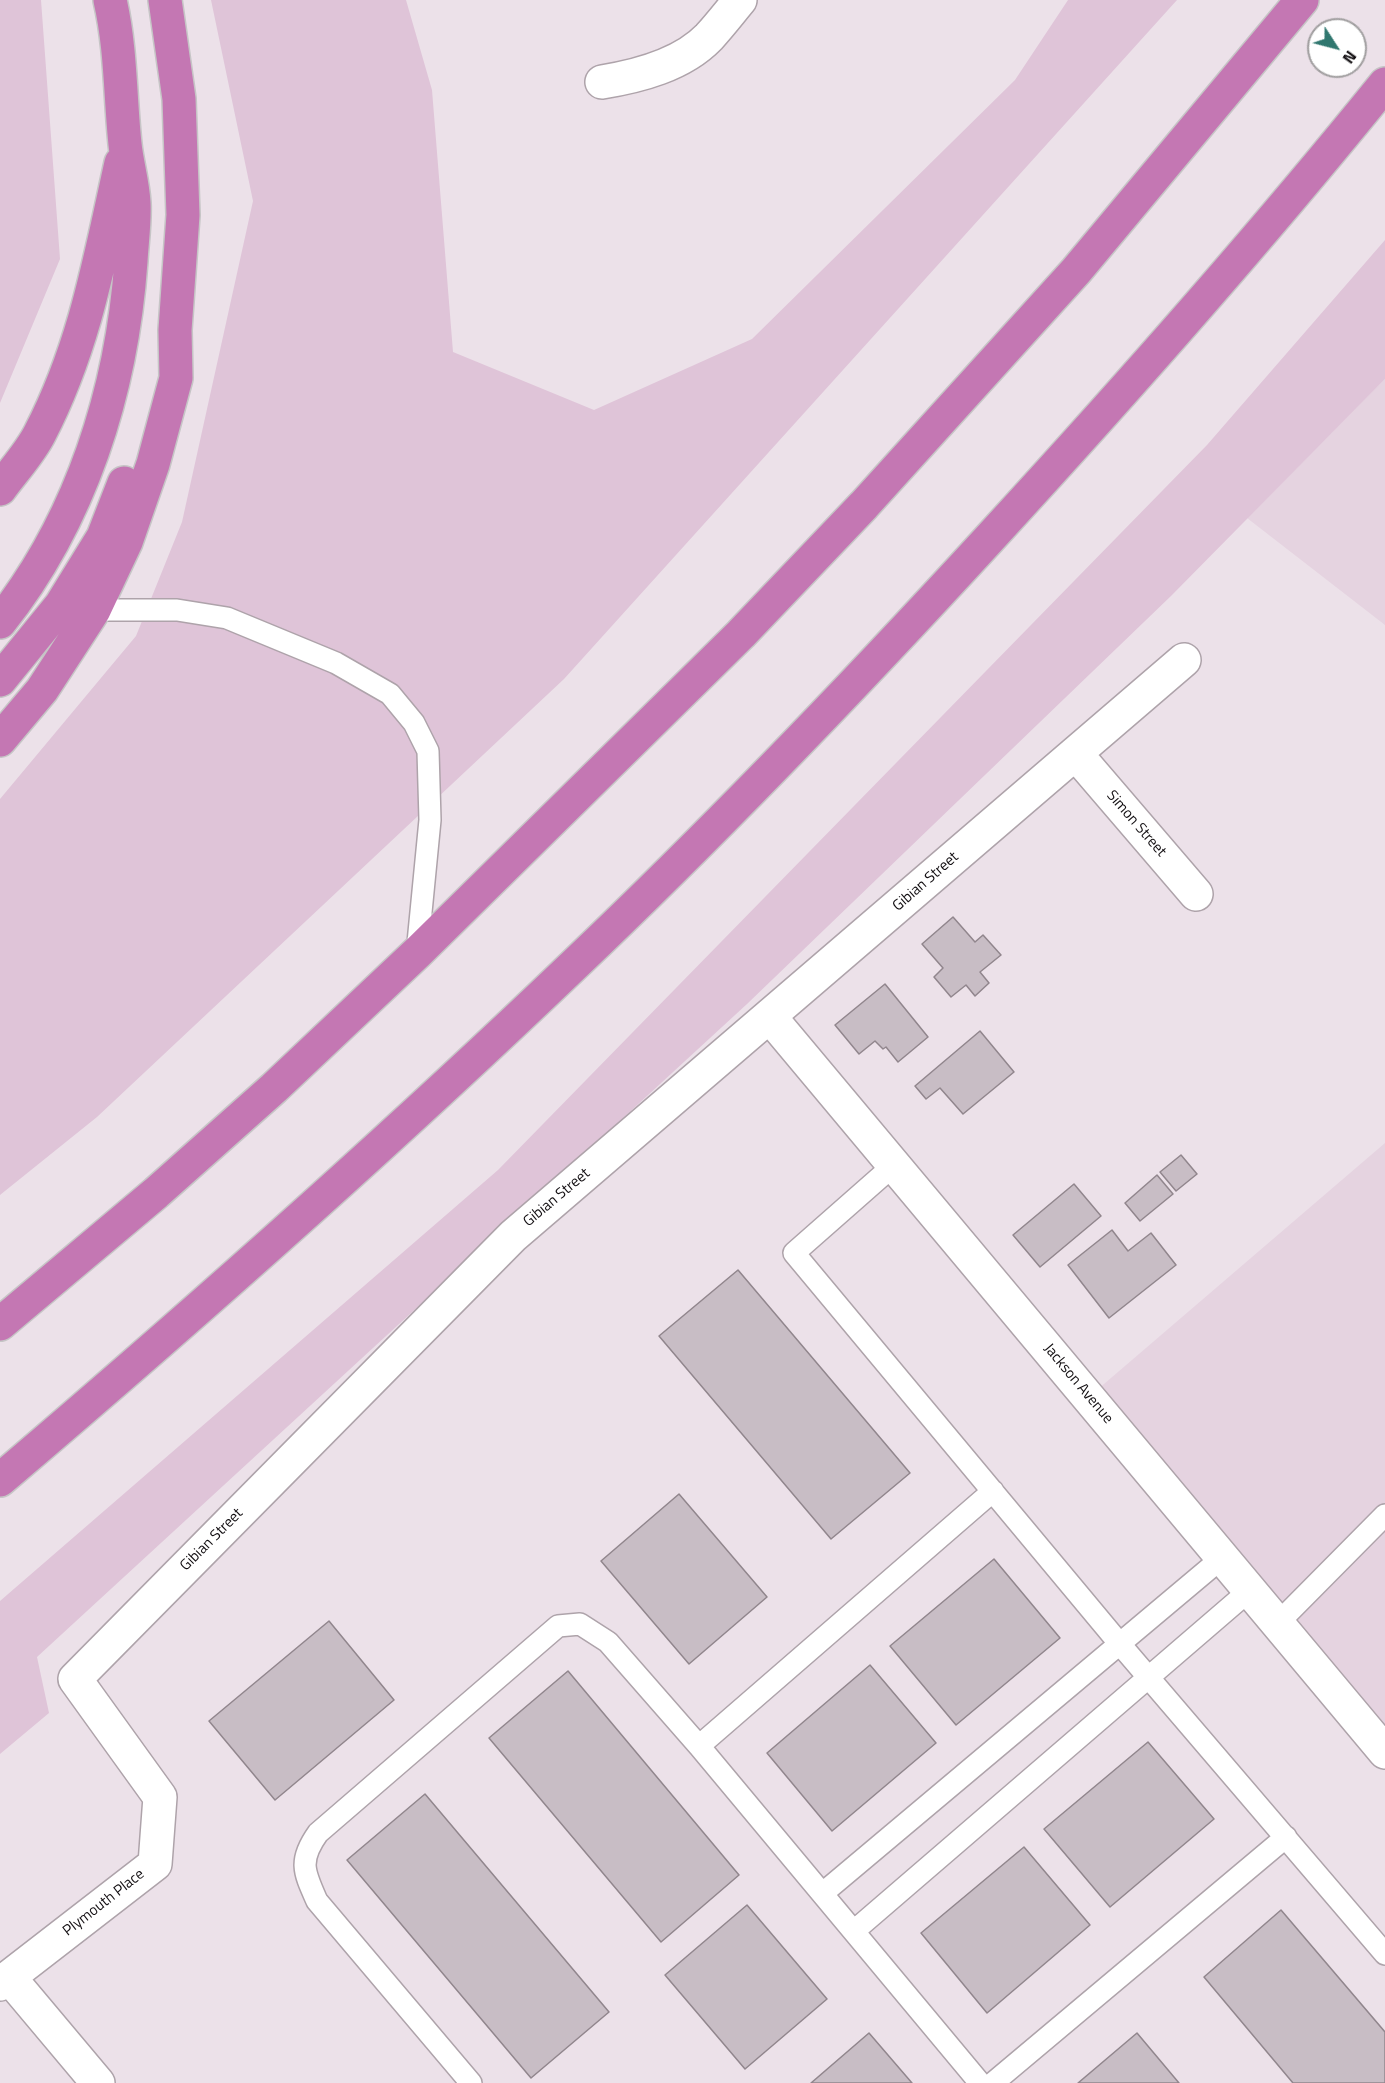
<!DOCTYPE html>
<html>
<head>
<meta charset="utf-8">
<style>
	body { margin:0 }
	#map { position:relative; width:1385px; height:2083px; overflow:hidden; background:#ece1e9; font-family:"Titillium Web",sans-serif }
	canvas { display:block }
	.north { position:absolute; left:1307px; top:18px; width:60px; height:60px; box-sizing:border-box; background:#fff; border:2px solid #a09e9f; border-radius:50%; rotate:126deg; font-size:16px; font-weight:700; line-height:24px; text-align:center; color:#110d10 }
	.north::after { content:''; display:block; margin:auto; width:21px; height:27px; background:#30776f; clip-path:polygon(50% 0,100% 100%,50% 72%,0 100%) }
</style>
</head>
<body>
<div id="map">
<canvas width="1385" height="2083"></canvas>
<div class="north">N</div>
</div>
<script>
const c = document.querySelector('canvas').getContext('2d');
c.lineJoin = 'round';
function paint(path, color) { c.fillStyle = color; c.fill(path, 'evenodd'); }
function stroke(path, color, width, dash) { c.strokeStyle = color; c.lineWidth = width; c.lineCap = dash ? 'butt' : 'round'; c.setLineDash(dash || []); c.stroke(path); }
function drawText(font, color, halo, rows, align = 'center') {
  c.font = font + ' "Titillium Web",sans-serif'; c.lineWidth = 5; c.setLineDash([]); c.textBaseline = 'middle'; c.strokeStyle = halo; c.fillStyle = color; for (const [text, x, y, turn = 0] of rows) {
    c.save(); c.translate(x, y); c.rotate((+turn || 0) * Math.PI / 180); c.textAlign = isNaN(turn) ? turn : align; if (halo) c.strokeText(text, 0, 0); c.fillText(text, 0, 0); c.restore();
  }
}
const built = new Path2D(`
	M1385 379V625L1247 518Z
	M1385 1143V1770L1076 1408Z`);
const green = new Path2D(`
	M0 0H41L60 259 0 403Z
	M211 0H406L432 90 453 352 594 410 752 339 1015 80 1068 0H1177L564 679 97 1117 0 1195V799L136 636 182 522 253 201Z
	M1385 240V379L1171 596 747 1004 37 1657 49 1713 0 1754V1601L498 1170 1207 445Z`);
const building = new Path2D(`
	M953 917 975 942 983 935 1001 955 980 972 989 983 975 996 966 985 951 997 934 977 943 968 922 944Z
	M885 984 928 1037 898 1062 886 1047 883 1049 875 1041 859 1054 835 1025Z
	M980 1031 1014 1072 963 1114 940 1088 926 1099 915 1086Z
	M1181 1155 1197 1174 1176 1191 1160 1172Z
	M1157 1175 1173 1194 1140 1221 1125 1203Z
	M1074 1184 1101 1216 1040 1267 1013 1235Z
	M1112 1230 1128 1251 1151 1233 1176 1265 1109 1318 1068 1265Z
	M738 1270 910 1473 831 1539 659 1336Z
	M679 1494 767 1597 689 1664 601 1561Z
	M994 1559 1060 1638 956 1725 890 1646Z
	M329 1621 394 1700 275 1800 209 1721Z
	M870 1665 936 1743 832 1831 767 1753Z
	M568 1671 739 1875 661 1942 489 1738Z
	M1148 1742 1214 1819 1110 1907 1044 1829Z
	M425 1794 609 2012 531 2078 347 1860Z
	M1024 1847 1090 1925 987 2013 921 1933Z
	M747 1905 827 1999 745 2069 665 1975Z
	M1281 1910 1385 2032V2083H1293L1204 1977Z
	M869 2033 912 2083H811Z
	M1137 2033 1179 2083H1078Z`);
const lane = new Path2D(`
	M94 610H177L227 618 336 663 390 694 414 723 428 751 430 820 417 953
	M894 1165 794 1253 1119 1643 1385 1954
	M1278 1623 1385 1515
	M699 1746 980 2083
	M823 1893 1223 1557
	M854 1931 1250 1590
	M471 2083 317 1901C304 1872 298 1861 318 1833L558 1626 580 1624 608 1642 699 1746 993 1491
	M993 2083 1286 1837`);
const street = new Path2D(`
	M602 82C639 76 682 65 709 37 720 25 730 12 740 0
	M1076 754 1196 894
	M770 1017 1385 1752
	M9 1977 98 2083
	M0 1984 155 1864 160 1797 75 1679 513 1236 1184 660`);
const highway = new Path2D(`
	M0 489C13 471 30 453 40 433 85 346 100 258 121 163
	M0 622C81 520 122 391 131 261 132 242 135 222 134 203 133 183 127 164 125 144 120 96 121 48 110 0
	M0 680 61 605 103 537 124 483
	M0 740 42 690 94 610 126 542 153 464 176 378 175 330 183 215 179 99 165 0
	M0 1324 156 1193 274 1088 417 953 741 634 864 505 1076 271 1302 0
	M0 1480C196 1313 388 1143 574 965 718 828 855 685 989 539 1125 391 1258 241 1385 84`);
const streetNames = [
	["Simon Street",1136,824,49],
	["Gibian Street",926,882,-41],
	["Gibian Street",557,1198,-40],
	["Jackson Avenue",1078,1384,50],
	["Gibian Street",212,1540,-45],
	["Plymouth Place",104,1903,-38]
];
paint(built, '#e5d3e0');
paint(green, '#dfc4d8');
paint(building, '#c8bdc5');
stroke(building, '#91868d', 1.5);
stroke(lane, '#aea3aa', 24);
stroke(street, '#aea3aa', 36);
stroke(highway, '#c6c5c6', 36);
stroke(lane, '#fff', 21);
stroke(street, '#fff', 33);
stroke(highway, '#c477b3', 33);
drawText('15px', '#110d10', '#fff', streetNames);
</script>
</body>
</html>
